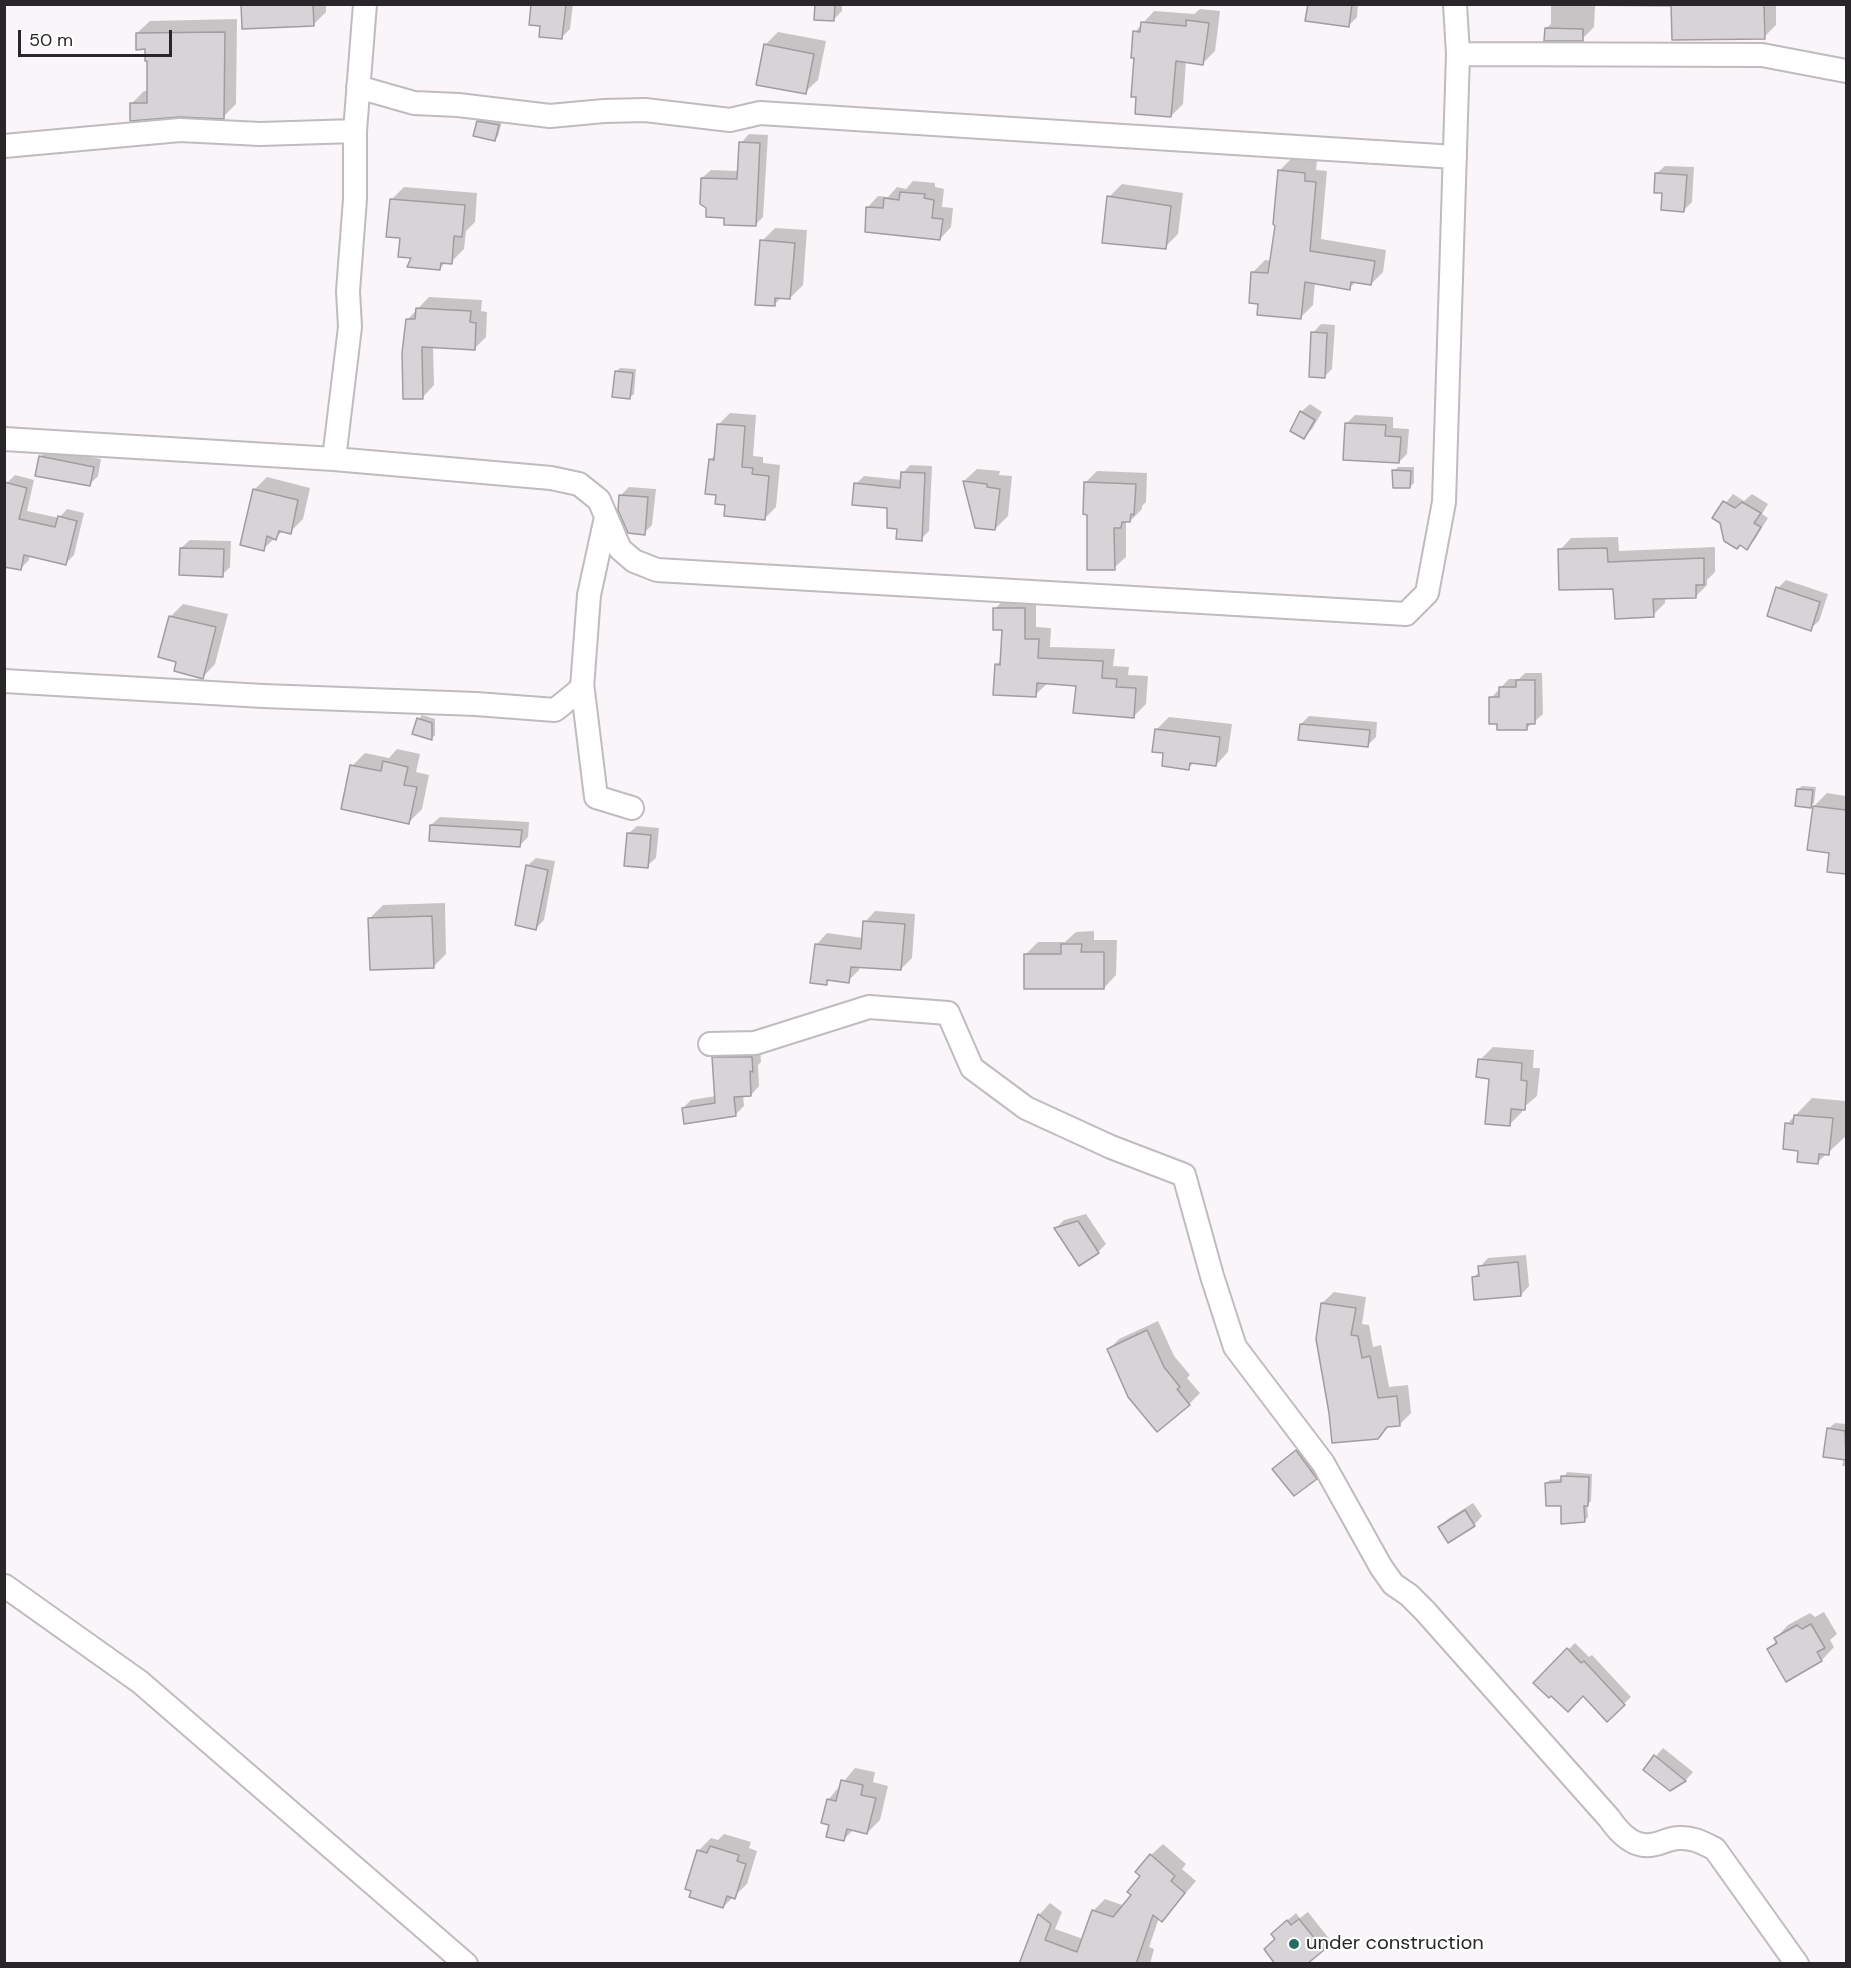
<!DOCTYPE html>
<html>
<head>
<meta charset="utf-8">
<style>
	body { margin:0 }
	#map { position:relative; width:1851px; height:1968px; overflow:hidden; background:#f9f5f8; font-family:"DM Sans",sans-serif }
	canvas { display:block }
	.frame { position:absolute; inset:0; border:6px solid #282628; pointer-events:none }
	.scale { position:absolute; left:18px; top:30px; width:154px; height:27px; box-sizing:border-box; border:3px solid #282628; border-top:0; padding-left:8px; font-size:18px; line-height:21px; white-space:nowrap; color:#282628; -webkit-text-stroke:4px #fff; paint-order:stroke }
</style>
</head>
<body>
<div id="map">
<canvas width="1851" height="1968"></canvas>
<div class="frame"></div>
<div class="scale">50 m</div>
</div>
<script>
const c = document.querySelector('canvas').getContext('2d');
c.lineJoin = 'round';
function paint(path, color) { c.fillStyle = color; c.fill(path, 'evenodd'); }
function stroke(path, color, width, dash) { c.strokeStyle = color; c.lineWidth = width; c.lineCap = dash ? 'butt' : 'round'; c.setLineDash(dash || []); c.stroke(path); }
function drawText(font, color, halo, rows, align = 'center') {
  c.font = font + ' "DM Sans",sans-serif'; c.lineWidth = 4.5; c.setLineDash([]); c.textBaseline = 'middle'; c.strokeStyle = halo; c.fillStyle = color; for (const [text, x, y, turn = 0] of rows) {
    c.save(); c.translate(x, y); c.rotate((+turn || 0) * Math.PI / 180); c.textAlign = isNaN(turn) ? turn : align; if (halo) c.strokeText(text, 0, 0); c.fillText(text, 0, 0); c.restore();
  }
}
const shadow = new Path2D(`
	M242 4H326V12L313 25Z
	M532 4H573L570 29 562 37 542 25Z
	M817 4H842V11L833 20Z
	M1309 4H1358L1357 17 1348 26Z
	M1551 4H1776V25L1764 37 1673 7 1595 6 1594 27 1582 39 1546 28 1551 24Z
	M1200 9 1220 11 1215 51 1203 63 1186 61 1183 104 1171 116 1136 57 1135 32 1154 11 1194 14Z
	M237 19 236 104 223 117 179 115 131 104 144 91H148L147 48 137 33 150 21Z
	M778 32 826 41 818 80 805 92 765 45Z
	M482 118 502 121 498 136 494 140 478 122Z
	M749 134 768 135 763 217 755 225 726 217 702 178 711 170 739 171 741 143Z
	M1291 159 1317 161 1316 170 1327 171 1321 239 1386 250 1383 272 1371 284 1356 281 1350 288 1315 282 1313 305 1301 317 1259 303 1253 272 1265 260 1271 261 1277 225 1279 171Z
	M1665 166 1694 167 1692 202 1684 210 1656 174Z
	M913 181 935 183V187L944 189 942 207 953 208 951 227 940 239 867 208 878 196 888 197 897 187 906 189Z
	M1122 184 1183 193 1178 234 1165 247 1109 197Z
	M404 187 477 193 475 222 466 231 464 249 451 262H446L439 269 413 257 401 236 391 200Z
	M775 228 807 230 803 285 790 298 782 297 774 305 762 241Z
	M429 297 482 300 481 311 487 312 486 337 474 349 433 346 434 385 423 397 407 320Z
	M1321 324 1335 325 1332 369 1324 377 1313 333Z
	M620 368 636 369 634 394 630 397 616 372Z
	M1310 404 1322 412 1312 429 1304 437 1301 412Z
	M730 413 756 415 753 456 763 457V463L780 465 776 507 764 519 727 504 718 493 710 460 716 454 718 425Z
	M1355 415 1393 417V428L1409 429 1407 454 1399 462 1347 423Z
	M49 449 101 459 98 476 90 484 40 457Z
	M910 465 932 466 929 531 921 539 889 507 856 484 864 476 902 480 903 473Z
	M1398 467H1414V483L1410 487 1394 471Z
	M977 469 1000 471 999 475 1012 476 1008 516 995 529 964 481Z
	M1097 471 1147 473 1146 502 1142 506V509L1130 521 1126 522V557L1114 568 1088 513 1086 482Z
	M15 475 34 480 27 511 59 518 67 509 84 513 74 555 66 563 30 555 29 560 21 568 7 483Z
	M267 477 310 488 303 519 290 532 284 530 263 549 254 490Z
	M629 487 656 489 652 525 644 533 621 495Z
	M1733 494 1744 501 1752 494 1768 504 1762 514 1768 518 1755 539 1747 548 1714 517Z
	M1618 537 1619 551 1715 547V572L1707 580V585L1695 597H1665V603L1653 615 1560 550 1571 538Z
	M190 540 231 541 230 567 222 575 181 548Z
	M1786 580 1828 594 1819 621 1810 629 1778 588Z
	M1007 596H1036V627L1051 628 1050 647 1115 649 1113 666 1129 667 1128 675 1148 676 1146 704 1133 717 1077 685 1048 683 1035 695 996 665 1002 659 1004 628 995 609Z
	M183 604 228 614 215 664 203 677 178 661 170 617Z
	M1525 673H1542L1543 714 1527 728 1491 698 1509 679H1519Z
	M422 715 435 719V735L432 738 419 719Z
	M1309 716 1377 722 1376 737 1368 745 1301 724Z
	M1169 717 1232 724 1228 752 1216 765 1194 762 1189 768 1165 752 1156 730Z
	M397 749 420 754 416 772 429 775 422 809 409 822 352 766 365 753 389 758Z
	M1802 786 1816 787 1814 803 1810 806 1798 789Z
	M1827 793 1846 796V873L1828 871 1831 852 1814 806Z
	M440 817 529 822 528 837 520 845 431 825Z
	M637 826 659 828 656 858 647 866 628 834Z
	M536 858 555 861 544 920 536 928 527 866Z
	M445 903 446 954 433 967 370 918 383 905Z
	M875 911 915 914 912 958 901 969 860 966 859 970 848 981 830 979 826 983 817 944 827 933 863 938 865 922Z
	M1094 931V940H1117L1116 975 1104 988 1025 955 1038 942H1065L1076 932Z
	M1493 1047 1534 1050 1533 1068H1540L1537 1096 1523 1108 1522 1112 1509 1125 1490 1077 1480 1060Z
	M760 1049 761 1062 758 1065 759 1086 751 1095H743L744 1106 736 1114 683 1108 691 1100 716 1096 714 1058 722 1050Z
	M1812 1098 1846 1101V1136L1818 1162 1800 1149 1787 1124Z
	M1086 1214 1106 1244 1098 1252 1056 1228 1064 1220Z
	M1526 1255 1529 1286 1521 1295 1474 1277 1480 1271V1267L1488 1258Z
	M1334 1292 1366 1297 1362 1324 1369 1325 1373 1347 1381 1345 1389 1387 1408 1385 1411 1413 1400 1424 1389 1426 1377 1437 1322 1303Z
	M1158 1321 1174 1356 1190 1375 1187 1378 1200 1393 1189 1404 1108 1350 1119 1339Z
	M1835 1423 1846 1424V1466H1842L1844 1458 1828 1429Z
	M1305 1443 1324 1470 1316 1478 1274 1469Z
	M1567 1472 1592 1474 1591 1501 1587 1505 1588 1517 1584 1521 1562 1504 1546 1483 1550 1480 1563 1479Z
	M1473 1503 1482 1516 1474 1525 1440 1528 1448 1519Z
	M1824 1612 1837 1634 1830 1640 1834 1647 1822 1660 1787 1680 1769 1649 1777 1641 1776 1638 1788 1625 1810 1613 1815 1617Z
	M1575 1643 1589 1657 1592 1655 1631 1697 1607 1720 1583 1694 1535 1683Z
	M1663 1748 1693 1772 1686 1780 1670 1789 1645 1769Z
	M855 1768 875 1772 873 1782 888 1786 880 1820 867 1833 854 1829 844 1839 831 1824 828 1800Z
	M724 1834 751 1842 749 1848 757 1851 747 1884 723 1907 698 1851 711 1838 718 1840Z
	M1163 1844 1186 1864 1182 1869 1196 1881 1173 1908 1159 1918 1149 1947 1154 1949 1150 1964H1021L1039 1915 1050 1903 1062 1912 1055 1929 1083 1939 1094 1910 1105 1899 1125 1906 1133 1895 1151 1855Z
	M1308 1912 1331 1941 1323 1949 1277 1938 1281 1926 1296 1913 1300 1918Z`);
const building = new Path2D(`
	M241 4H313L314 26 242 29Z
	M531 4H566L562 39 539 37 540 26 529 25Z
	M815 4H835L834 21 814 20Z
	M1308 4H1352L1349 27 1305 21Z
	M1671 4H1764L1765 39 1672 40Z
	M1186 20 1209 23 1203 65 1176 61 1171 117 1135 114 1136 97H1131L1134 58H1131L1133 31 1140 32 1141 22 1186 26Z
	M1545 28 1583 29V41H1544Z
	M225 32 224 119 179 117 130 121V103H147V61H145V49L136 50V33Z
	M764 44 814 54 806 94 756 85Z
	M477 121 499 125 495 141 473 136Z
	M739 142 760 143 756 226 724 225V218L706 217V208L700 204 701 178 737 179Z
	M1278 170 1305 173V181L1316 182 1310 251 1375 261 1371 285 1351 282 1350 290 1305 282 1301 319 1257 315 1258 304 1249 303 1251 272 1268 273 1275 226 1273 224Z
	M1655 173 1687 175 1684 212 1661 210 1662 193H1654Z
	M900 192 925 194 924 198 934 200 932 218 943 219 940 240 865 232 866 207 883 208 884 198 899 200Z
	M1107 196 1171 206 1166 249 1102 243Z
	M390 199 465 205 462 237 454 236 452 264 441 263 440 270 407 267 411 258 398 257 400 238 386 237Z
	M760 240 795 243 790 299 775 298V306L755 305Z
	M416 308 471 311 470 322 476 323 475 350 422 347 423 399H403L402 353 406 319H415Z
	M1311 332 1327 333 1325 378 1309 377Z
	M615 371 633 373 630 399 612 397Z
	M1300 411 1315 420 1304 439 1290 431Z
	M1345 423 1386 425 1385 436 1401 437 1399 463 1343 460Z
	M717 424 745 426 742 467 753 468 752 474 769 476 765 520 724 516 725 505 715 504 716 495 705 494 709 459 714 460Z
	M39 456 94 467 90 486 35 476Z
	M1392 470 1411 471 1410 488H1393Z
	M901 472 925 473 922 541 896 539 897 529 887 528V508L852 505 854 483 900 488Z
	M963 481 987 484V487L1000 489 995 530 975 528Z
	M4 482 27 488 19 519 55 527 58 516 77 521 66 565 24 555 21 570 4 567Z
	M1084 482 1136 484 1134 515 1131 514 1130 522H1122L1121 528H1114L1115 570H1087V515L1083 514Z
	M253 489 298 500 291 534 279 531 276 540 267 536 264 551 240 545Z
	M619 495 648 497 645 535 628 533 618 510Z
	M1723 501 1735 508 1742 502 1761 513 1754 523 1761 527 1747 550 1740 545 1737 549 1724 541 1720 523 1712 518Z
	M180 548 224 549 223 577 179 575Z
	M1607 548 1608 562 1704 558V585H1696V598L1653 599 1654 617 1615 619 1613 589 1559 590 1558 549Z
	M1776 587 1820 602 1811 631 1767 616Z
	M993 608H1025V639H1039L1038 658 1103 661 1102 678 1117 679 1116 687 1136 688 1134 718 1073 713 1076 686 1037 683 1036 697 993 695 995 664 1000 665 1002 630H993Z
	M169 616 216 627 203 679 174 671 176 662 158 657Z
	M1516 680H1535V724H1527V730H1497V724H1489V697H1499V687H1516Z
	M417 718 432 723V740L412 734Z
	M1300 724 1370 730 1368 747 1298 740Z
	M1155 729 1220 737 1216 766 1190 763 1189 770 1162 766 1163 753 1152 752Z
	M383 761 408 767 404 785 417 787 409 824 341 809 350 765 381 771Z
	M1797 789 1813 790 1811 808 1795 806Z
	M1813 806 1846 810V874L1827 872 1829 853 1807 850Z
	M430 825 522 830 520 847 429 841Z
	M627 833 651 835 648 868 624 866Z
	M526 865 548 870 536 930 515 925Z
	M432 916 434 968 370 970 368 918Z
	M863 921 905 924 901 970 851 967 849 983 827 980V985L810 983 815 944 861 949Z
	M1061 944H1082L1081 952H1104V989H1024V954H1061Z
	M712 1057H752L753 1072 750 1071 751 1096 734 1097 736 1116 684 1124 682 1108 715 1103Z
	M1478 1059 1522 1063 1521 1080 1527 1081 1525 1110 1511 1109 1510 1126 1485 1124 1489 1079 1476 1077Z
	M1794 1115 1833 1118 1829 1155 1819 1154 1818 1164 1797 1162 1798 1151 1783 1149 1785 1123 1793 1124Z
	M1078 1221 1099 1253 1079 1266 1054 1228Z
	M1518 1262 1521 1296 1474 1300 1472 1277 1479 1276 1478 1266Z
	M1321 1303 1356 1308 1351 1335 1358 1336 1362 1358 1370 1356 1378 1398 1397 1396 1400 1426 1387 1427 1378 1439 1332 1443 1329 1413 1316 1339Z
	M1147 1330 1164 1367 1180 1387 1177 1389 1190 1405 1157 1432 1128 1397 1107 1349Z
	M1827 1428 1845 1431 1846 1460 1823 1457Z
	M1296 1450 1317 1479 1294 1496 1272 1469Z
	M1561 1476 1589 1477 1588 1506H1584L1585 1522 1561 1524V1506H1546L1545 1483 1561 1482Z
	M1465 1510 1475 1526 1448 1543 1438 1527Z
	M1811 1624 1825 1648 1817 1652 1822 1661 1786 1682 1767 1649 1777 1643 1774 1638 1797 1625 1802 1629Z
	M1567 1648 1581 1663 1584 1661 1625 1705 1607 1722 1583 1696 1568 1712 1551 1696 1549 1698 1533 1683Z
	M1654 1755 1686 1781 1670 1791 1643 1770Z
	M841 1780 863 1785 861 1795 876 1798 867 1834 847 1829 844 1841 826 1837 829 1825 821 1823 827 1799 836 1801Z
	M710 1846 739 1855 737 1861 746 1864 735 1899 727 1896 723 1908 689 1897 691 1891 685 1889 697 1850 707 1853Z
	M1150 1854 1175 1876 1171 1881 1185 1893 1162 1922 1153 1915 1136 1964H1019L1038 1914 1051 1924 1045 1940 1077 1952 1092 1910 1113 1917 1131 1895 1127 1892 1140 1876 1135 1872Z
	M1299 1919 1324 1950 1307 1964H1275L1264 1949 1275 1939 1271 1934 1287 1920 1291 1925Z`);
const street = new Path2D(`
	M1455 4 1458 54 1762 55 1846 71
	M358 87 414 103 458 105 550 116 604 111 645 110 730 120 760 113 1455 157
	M4 146 180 130 260 134 355 131
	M4 439 334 459 350 327 348 291 355 199V131L365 4
	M334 459 551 478 579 484 599 500 620 549 634 561 657 570 1406 614 1427 593 1444 502 1458 54
	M4 681 263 696 476 704 555 710 582 688 589 595 606 517
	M582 683 596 797 632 808
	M710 1044 755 1043 869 1007 948 1013 972 1068 1026 1108 1111 1147 1184 1175 1212 1276 1235 1347 1323 1463 1381 1567 1393 1584 1409 1595 1425 1611 1609 1818C1620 1834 1635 1850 1656 1844 1664 1842 1671 1838 1679 1838 1693 1837 1703 1843 1715 1849L1797 1964
	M5 1586 140 1682 466 1964`);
const markers = [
	[1294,1944,6,"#266c62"]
];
const poiNames = [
	["under construction",1306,1944]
];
paint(shadow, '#0003');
paint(building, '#d7d3d6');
stroke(building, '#a09c9f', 1.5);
stroke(street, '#bfbbbe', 26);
stroke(street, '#fff', 22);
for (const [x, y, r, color] of markers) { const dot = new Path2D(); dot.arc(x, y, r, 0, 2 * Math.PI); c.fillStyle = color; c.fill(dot); stroke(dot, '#fff', 2); }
drawText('20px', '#282628', '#fff', poiNames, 'left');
</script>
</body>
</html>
